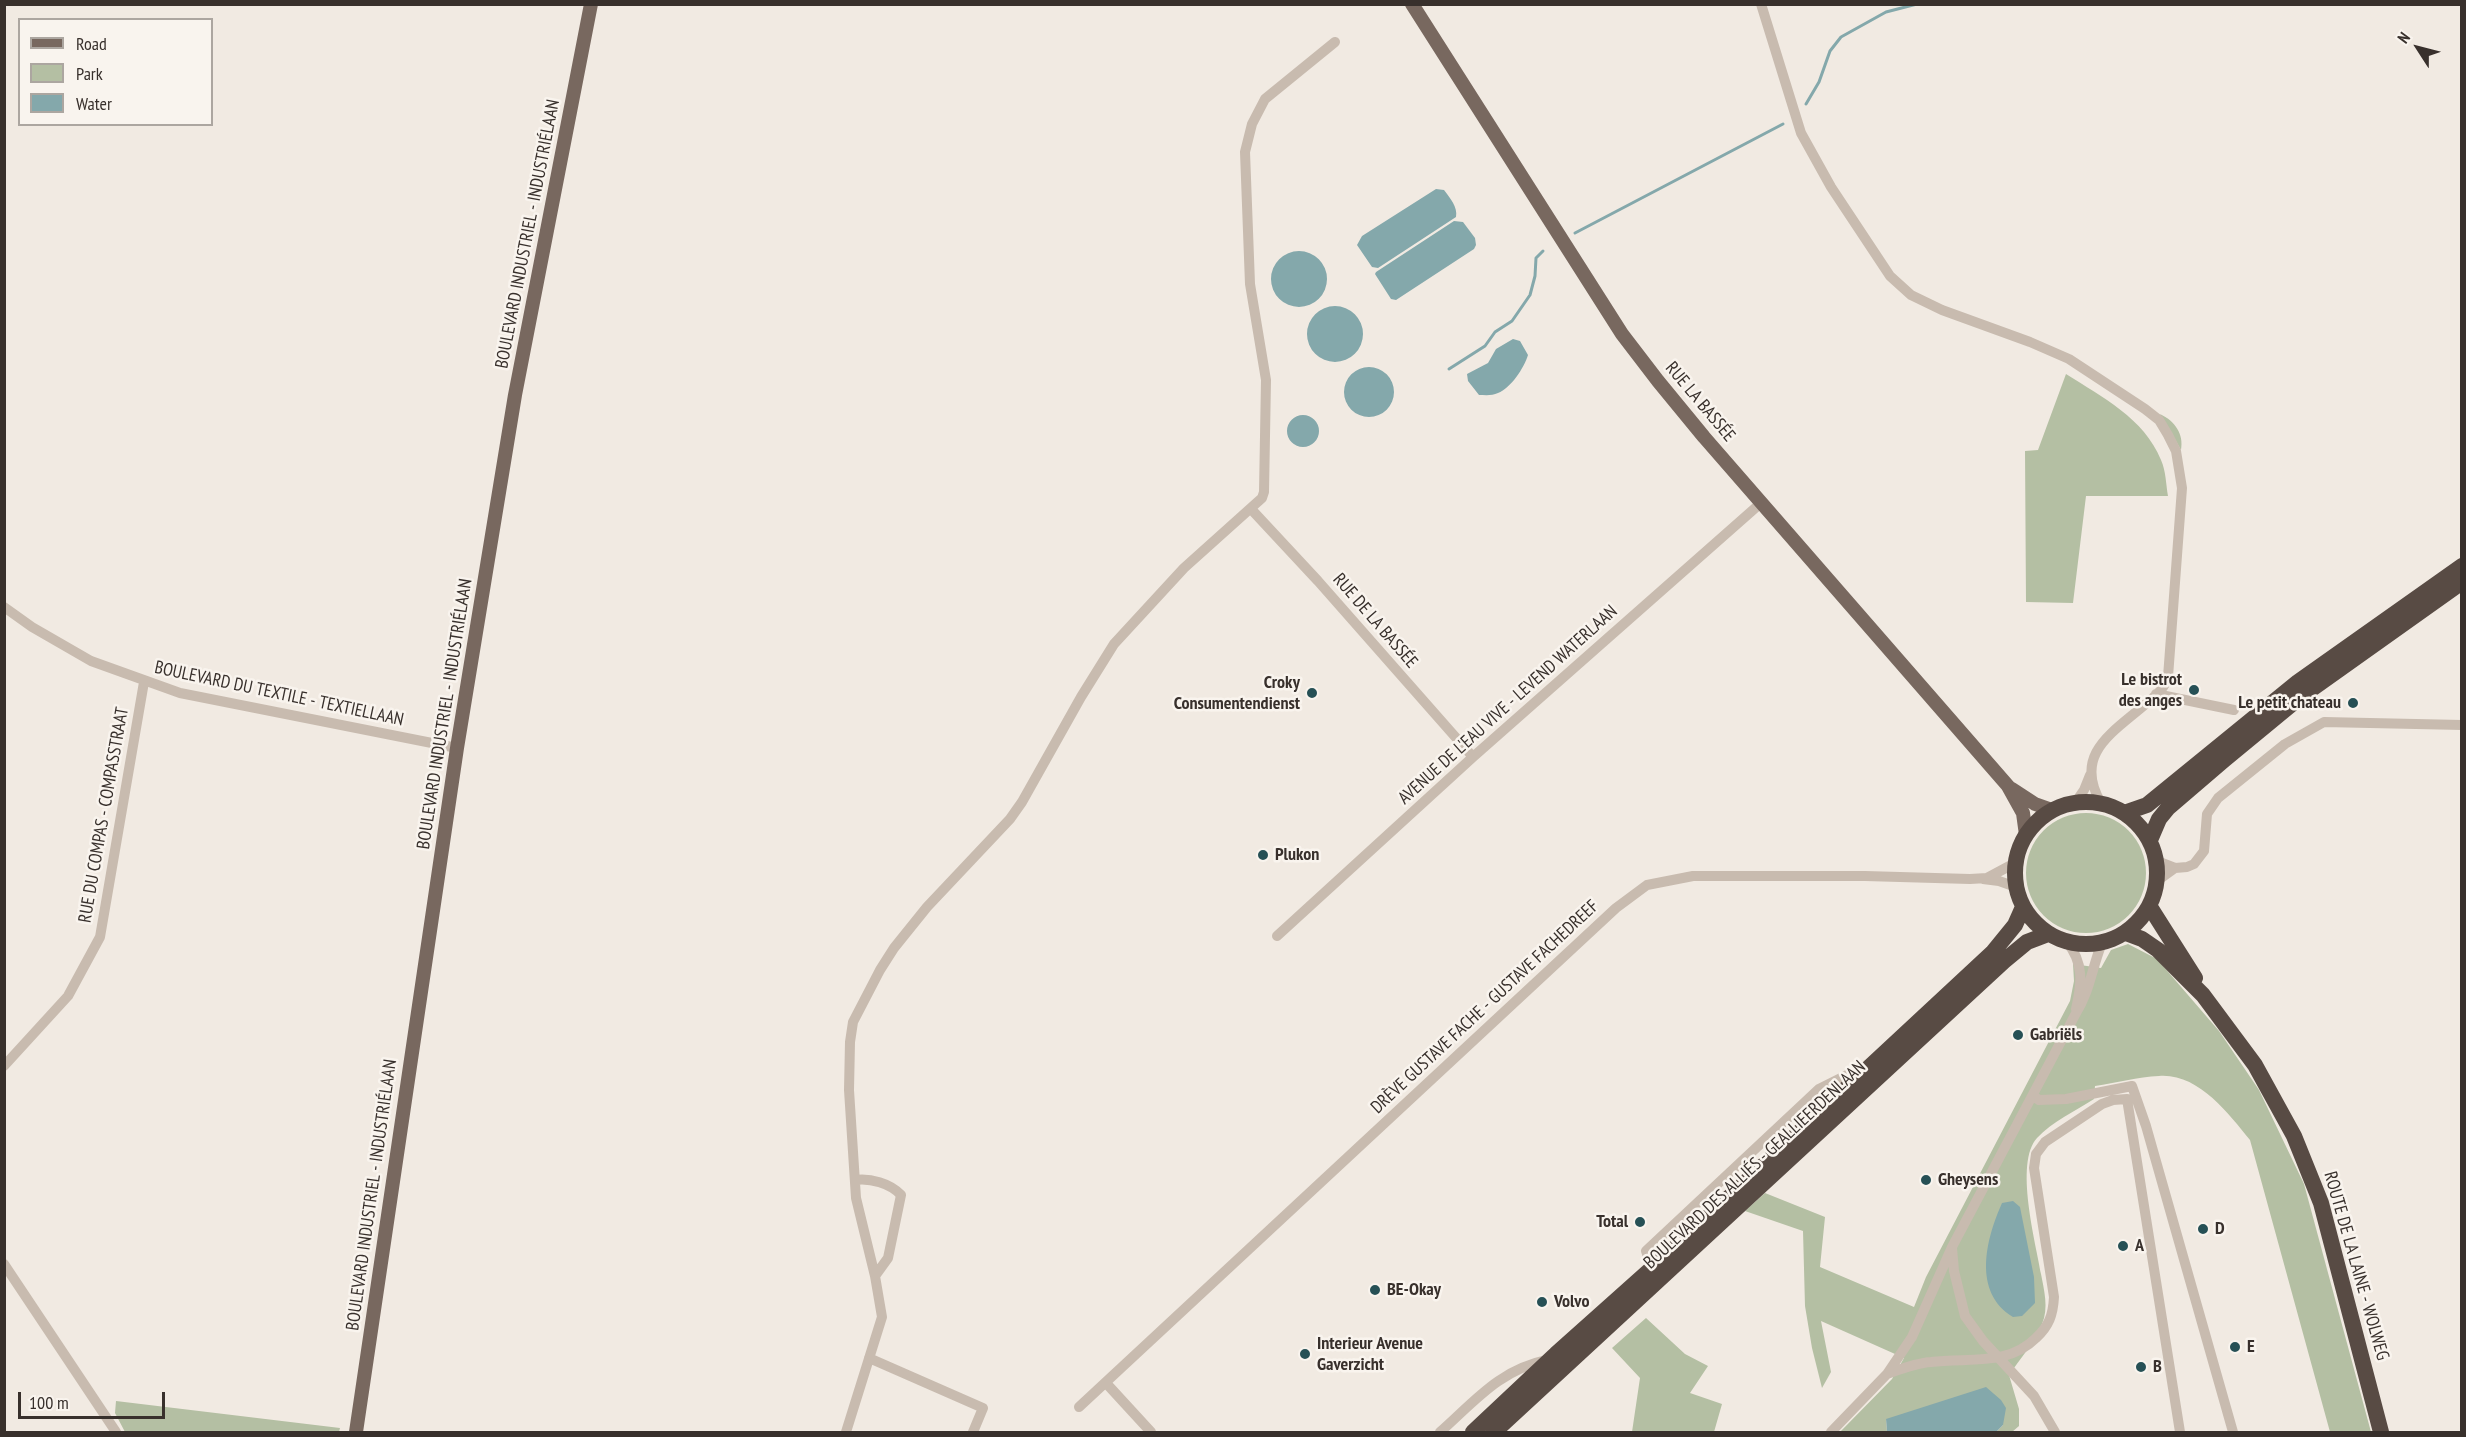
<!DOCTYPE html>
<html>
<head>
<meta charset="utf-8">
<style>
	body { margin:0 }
	#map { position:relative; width:2466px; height:1437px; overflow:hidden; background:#f1eae2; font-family:"PT Sans Narrow",sans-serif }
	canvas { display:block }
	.frame { position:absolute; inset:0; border:6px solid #38302c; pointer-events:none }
	.legend { position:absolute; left:18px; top:18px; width:195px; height:108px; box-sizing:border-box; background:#f9f4ee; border:2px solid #aca6a0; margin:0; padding:8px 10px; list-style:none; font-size:18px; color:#38302c }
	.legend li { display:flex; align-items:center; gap:12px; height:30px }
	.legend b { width:30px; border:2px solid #aca6a0 }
	.north { position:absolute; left:2388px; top:18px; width:60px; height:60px; -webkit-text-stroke:4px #f9f4ee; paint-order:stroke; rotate:306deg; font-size:16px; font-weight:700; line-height:24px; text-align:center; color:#38302c }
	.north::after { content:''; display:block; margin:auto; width:21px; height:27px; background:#38302c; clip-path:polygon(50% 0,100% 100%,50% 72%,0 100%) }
	.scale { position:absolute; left:18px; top:1392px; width:147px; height:27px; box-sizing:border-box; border:3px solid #38302c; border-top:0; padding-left:8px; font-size:18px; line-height:21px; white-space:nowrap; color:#38302c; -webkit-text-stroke:4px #f9f4ee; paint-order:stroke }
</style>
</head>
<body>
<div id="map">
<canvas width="2466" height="1437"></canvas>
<div class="frame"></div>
<ul class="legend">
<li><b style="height:8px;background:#78685f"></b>Road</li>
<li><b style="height:16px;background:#b4bfa3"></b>Park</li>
<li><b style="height:16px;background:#84a8ab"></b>Water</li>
</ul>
<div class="north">N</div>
<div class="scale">100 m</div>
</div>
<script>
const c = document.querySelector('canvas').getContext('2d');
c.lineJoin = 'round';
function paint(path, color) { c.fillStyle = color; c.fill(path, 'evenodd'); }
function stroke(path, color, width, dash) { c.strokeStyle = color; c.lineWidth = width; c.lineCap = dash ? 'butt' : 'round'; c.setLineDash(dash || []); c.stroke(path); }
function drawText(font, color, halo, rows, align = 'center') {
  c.font = font + ' "PT Sans Narrow",sans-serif'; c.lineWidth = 5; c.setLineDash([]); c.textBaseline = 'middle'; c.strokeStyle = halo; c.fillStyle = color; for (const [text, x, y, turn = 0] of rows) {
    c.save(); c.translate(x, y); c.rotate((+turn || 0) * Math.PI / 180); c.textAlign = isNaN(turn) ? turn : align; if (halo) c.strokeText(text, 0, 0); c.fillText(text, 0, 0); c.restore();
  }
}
const green = new Path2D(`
	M2066 374C2102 397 2144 418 2161 460 2166 471 2166 485 2168 496H2086L2073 603 2026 602 2025 451 2038 450Z
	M2160 414C2175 421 2184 434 2181 450Z
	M2026 873a60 60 0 1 1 120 0a60 60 0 1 1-120 0Z
	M2128 944 2157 959 2219 1031 2259 1090 2304 1184 2371 1432H2330L2250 1140C2228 1113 2198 1073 2159 1076 2138 1077 2116 1083 2095 1086L2094 1099C2075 1111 2052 1122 2037 1138 2014 1163 2036 1243 2041 1274 2044 1290 2049 1308 2042 1324 2035 1342 2020 1359 2009 1375L2019 1409V1426L2012 1432H1996L2003 1425 1886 1419 1887 1432H1840L1892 1379 1904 1358 1821 1321 1831 1372 1822 1388 1812 1348 1805 1306 1803 1231 1745 1211 1765 1193 1825 1217 1820 1267 1914 1307 1926 1277 2070 1001 2074 981 2073 964 2101 968 2111 950Z
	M1646 1318 1685 1354 1708 1366 1690 1393 1722 1404 1714 1432H1632L1640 1378 1612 1348Z
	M116 1401 340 1428 339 1432H125L115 1413Z`);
const water = new Path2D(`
	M1436 189 1444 190C1450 198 1458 207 1456 217L1378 268 1372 267 1357 245 1362 236Z
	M1454 221 1463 222 1475 238 1476 245 1474 249 1396 300 1391 299 1375 274 1376 272Z
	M1271 279a28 28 0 1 1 56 0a28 28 0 1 1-56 0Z
	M1307 334a28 28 0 1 1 56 0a28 28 0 1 1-56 0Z
	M1513 339 1520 341 1528 355C1524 368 1511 388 1498 393 1492 396 1485 395 1479 395L1468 381 1467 374 1488 363 1496 349Z
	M1344 392a25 25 0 1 1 50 0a25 25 0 1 1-50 0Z
	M1287 431a16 16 0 1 1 32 0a16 16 0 1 1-32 0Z
	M2013 1201 2020 1207 2034 1277 2035 1303 2022 1316 2013 1317C1972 1292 1986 1239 2002 1203Z
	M1986 1387 2001 1400 2006 1408 2003 1425 1996 1432H1887L1886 1419Z`);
const stream = new Path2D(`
	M1806 104 1819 82 1830 51 1841 37 1886 12 1917 4
	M1575 233 1783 124
	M1449 369 1485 346 1495 332 1512 321 1530 295 1535 276 1536 258 1543 251`);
const minor = new Path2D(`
	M1761 4 1801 133 1831 187 1890 276 1911 295 1942 310 2030 342 2069 359 2145 409 2159 420 2168 435 2176 451 2182 488 2168 677C2165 688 2156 695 2148 702 2114 732 2072 753 2101 803
	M1251 509 1318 581 1473 757
	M4 607 32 627 91 661 180 693 457 748
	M2156 694 2234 710
	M2075 803 2084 790 2090 775
	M2157 861 2175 868 2187 867 2194 864 2204 851 2207 814 2218 798 2285 744 2324 722 2462 725
	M1983 879 1999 881 2016 887
	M2157 881 2175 868
	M1277 936 1473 757 1762 502
	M2067 942C2084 963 2082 983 2076 1009
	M4 1066 68 996 100 937 144 682
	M2033 1096 2039 1100 2066 1099 2132 1086 2146 1126 2233 1432
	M855 1180C870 1178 890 1183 901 1195L888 1258 875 1276
	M1952 1248 1954 1271 1965 1316 1983 1341 2034 1396 2055 1432
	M4 1264 116 1432
	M1652 1269 1646 1251 1819 1089 1861 1068
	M869 1358 983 1408 973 1432
	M1887 1374C1901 1369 1916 1363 1931 1362 1968 1357 2007 1367 2036 1338 2049 1326 2053 1315 2054 1297L2034 1168 2036 1154 2045 1142 2102 1104 2113 1100 2127 1099 2180 1432
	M1106 1383 1151 1432
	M1079 1407 1616 908 1647 885 1693 876H1865L1970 879 1987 878 2015 863
	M846 1432 882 1317 875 1276 856 1198 849 1090 850 1042 853 1022 880 970 894 948 927 907 1010 819 1022 802 1081 697 1114 644 1184 568 1262 498 1264 492 1266 380 1250 284 1245 152 1252 124 1265 99 1335 42
	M1440 1432C1475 1401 1499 1370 1547 1360
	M1831 1432 1887 1374 1912 1337 1952 1247 2075 1015C2091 989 2091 970 2102 943`);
const major = new Path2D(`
	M1412 4 1622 334 1658 381 1704 437 2008 786 2023 813 2026 835
	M2012 789 2035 804 2052 810
	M356 1432 457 748 515 395 591 4`);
const highway = new Path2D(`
	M2015 873a71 71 0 1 1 142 0a71 71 0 1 1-142 0Z
	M2124 813 2147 805 2298 682 2462 566
	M2150 840 2159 819 2168 808 2224 760 2299 698 2462 582
	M2150 907 2195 978
	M2126 933 2142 939 2158 950 2203 995 2255 1065 2294 1136 2321 1203 2381 1432
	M1473 1432 1556 1354 1677 1246 1993 952 2015 925 2023 907
	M1494 1432 2004 961 2027 942 2048 934`);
const markers = [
	[2194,690,6,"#265055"],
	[1312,693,6,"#265055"],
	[2353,703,6,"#265055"],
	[1263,855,6,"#265055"],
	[2018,1035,6,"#265055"],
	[1926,1180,6,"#265055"],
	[1640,1222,6,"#265055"],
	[2203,1229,6,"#265055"],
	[2123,1246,6,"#265055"],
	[1375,1290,6,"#265055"],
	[1542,1302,6,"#265055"],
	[2235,1347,6,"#265055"],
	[1305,1354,6,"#265055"],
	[2141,1367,6,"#265055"]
];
const streetNames = [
	["BOULEVARD INDUSTRIEL - INDUSTRIÉLAAN",528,234,-79],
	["RUE LA BASSÉE",1700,402,50],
	["RUE DE LA BASSÉE",1375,621,49],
	["BOULEVARD DU TEXTILE - TEXTIELLAAN",279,694,12],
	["AVENUE DE L'EAU VIVE - LEVEND WATERLAAN",1508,705,-42],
	["BOULEVARD INDUSTRIEL - INDUSTRIÉLAAN",445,714,-81],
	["RUE DU COMPAS - COMPASSTRAAT",104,815,-80],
	["DRÈVE GUSTAVE FACHE - GUSTAVE FACHEDREEF",1485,1007,-43],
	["BOULEVARD DES ALLIÉS - GEALLIEERDENLAAN",1755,1165,-43],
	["BOULEVARD INDUSTRIEL - INDUSTRIÉLAAN",372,1195,-82],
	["ROUTE DE LA LAINE - WOLWEG",2356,1266,74]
];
const poiNames = [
	["Le bistrot",2182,680,"right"],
	["des anges",2182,701,"right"],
	["Croky",1300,683,"right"],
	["Consumentendienst",1300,704,"right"],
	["Le petit chateau",2341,703,"right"],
	["Plukon",1275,855],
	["Gabriëls",2030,1035],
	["Gheysens",1938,1180],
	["Total",1628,1222,"right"],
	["D",2215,1229],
	["A",2135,1246],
	["BE-Okay",1387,1290],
	["Volvo",1554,1302],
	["Interieur Avenue",1317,1344],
	["Gaverzicht",1317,1365],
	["E",2247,1347],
	["B",2153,1367]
];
paint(green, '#b4bfa3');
paint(water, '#84a8ab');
stroke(stream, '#84a8ab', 3);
stroke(minor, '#c8bbaf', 10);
stroke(major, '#78685f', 14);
stroke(highway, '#584b44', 16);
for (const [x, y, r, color] of markers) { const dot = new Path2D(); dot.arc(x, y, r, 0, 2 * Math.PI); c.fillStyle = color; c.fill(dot); stroke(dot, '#f9f4ee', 2); }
drawText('18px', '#38302c', '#f9f4ee', streetNames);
drawText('bold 18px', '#38302c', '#f9f4ee', poiNames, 'left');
</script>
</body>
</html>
